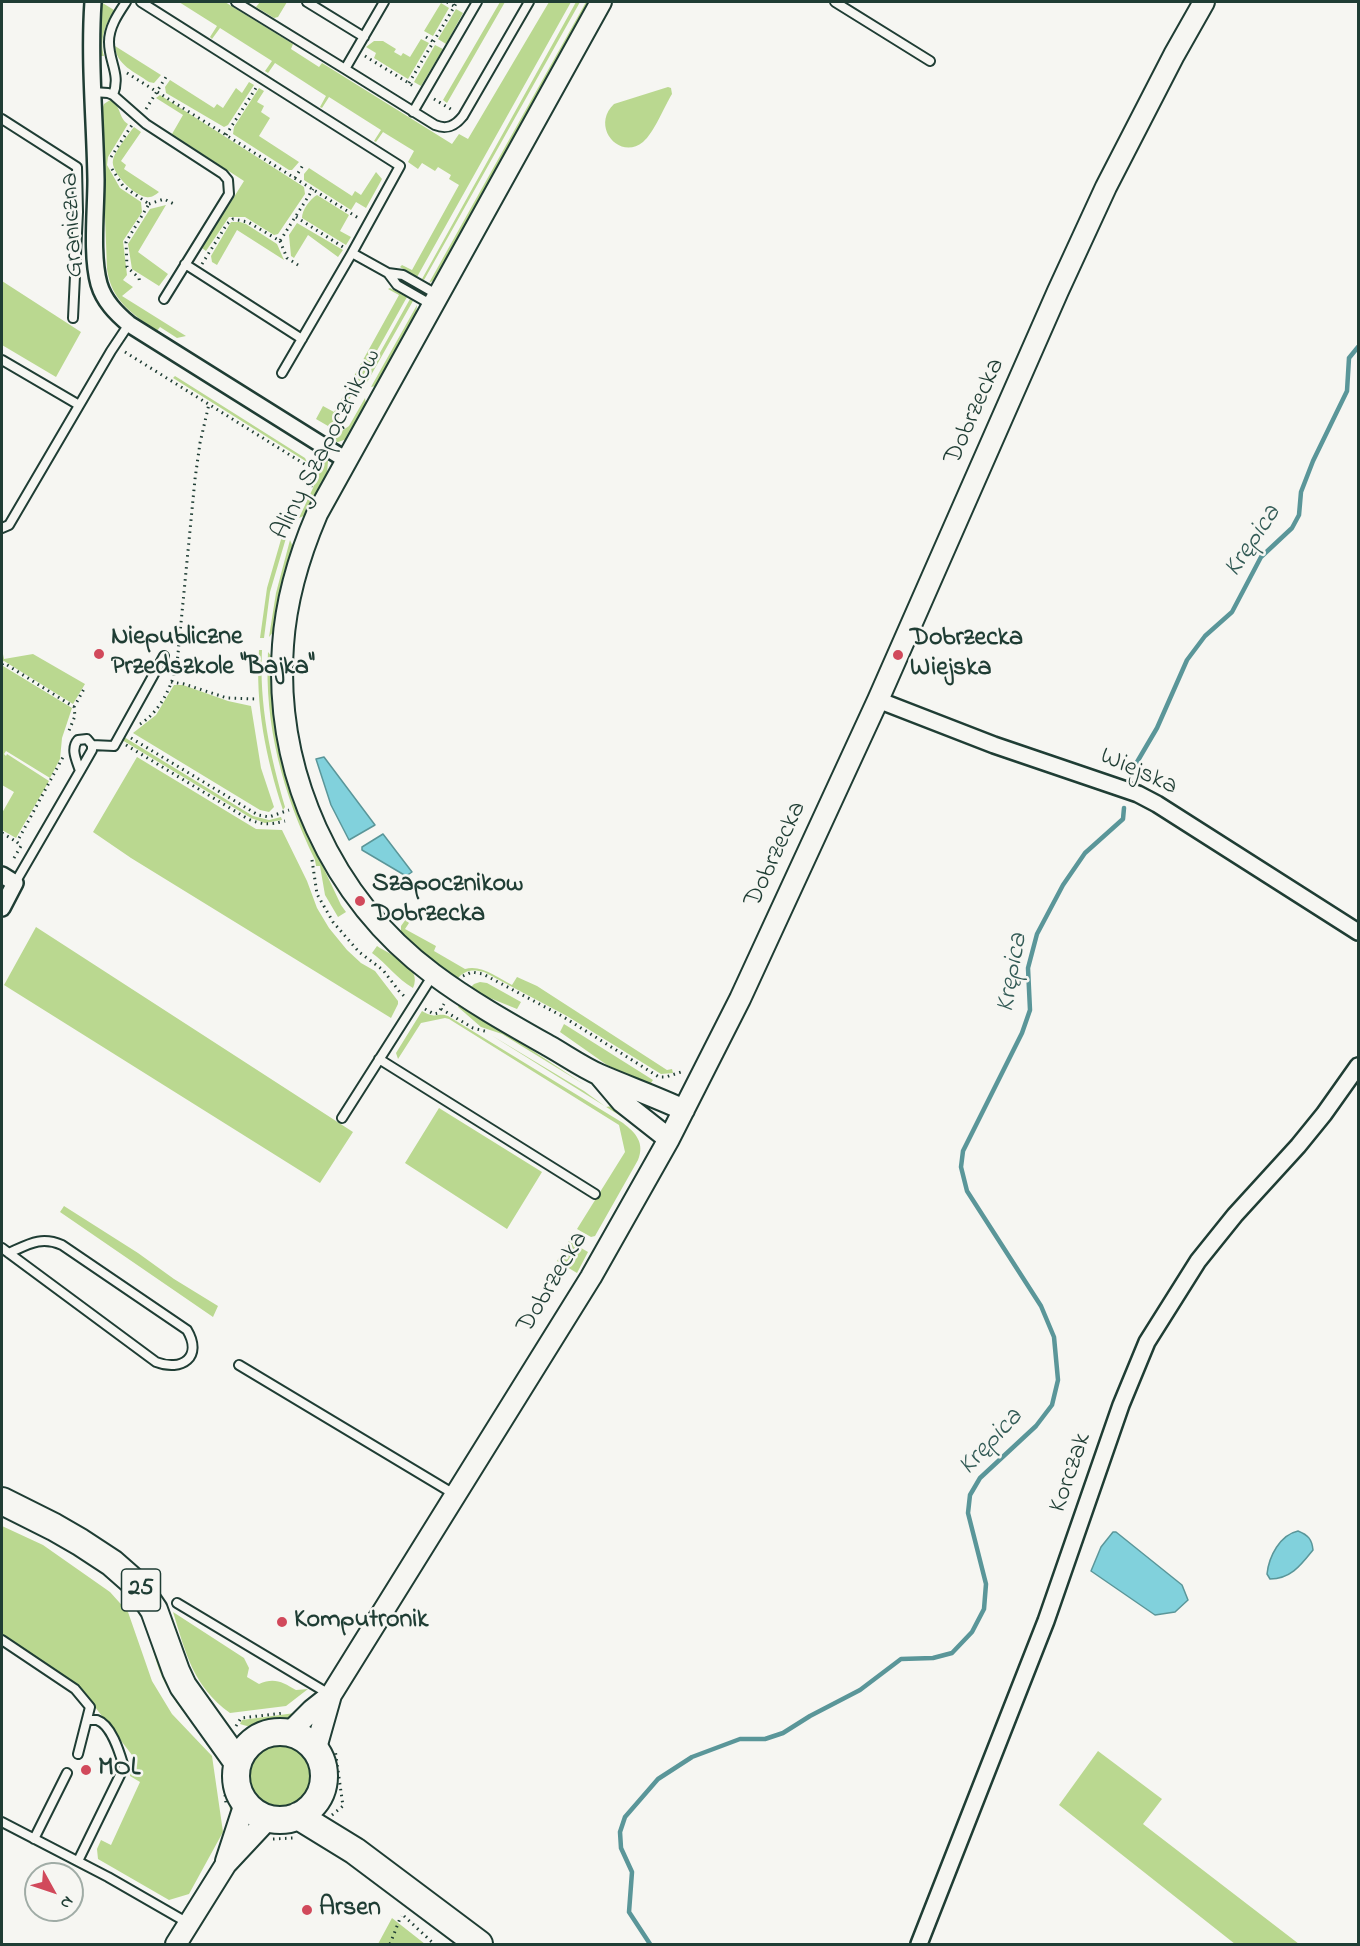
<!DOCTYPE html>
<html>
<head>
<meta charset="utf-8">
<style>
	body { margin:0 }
	#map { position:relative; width:1360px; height:1946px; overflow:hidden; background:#f6f6f2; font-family:"Indie Flower",sans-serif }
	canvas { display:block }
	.frame { position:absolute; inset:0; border:3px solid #1f3d34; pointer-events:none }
	.north { position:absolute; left:24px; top:1862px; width:60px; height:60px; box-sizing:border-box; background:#f6f6f2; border:2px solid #a0aca6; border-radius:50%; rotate:130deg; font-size:16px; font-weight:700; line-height:24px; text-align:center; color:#1f3d34 }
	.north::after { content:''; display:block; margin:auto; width:21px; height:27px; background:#d1495b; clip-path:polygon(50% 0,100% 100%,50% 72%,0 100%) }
</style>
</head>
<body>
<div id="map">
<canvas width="1360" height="1946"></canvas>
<div class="frame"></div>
<div class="north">N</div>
</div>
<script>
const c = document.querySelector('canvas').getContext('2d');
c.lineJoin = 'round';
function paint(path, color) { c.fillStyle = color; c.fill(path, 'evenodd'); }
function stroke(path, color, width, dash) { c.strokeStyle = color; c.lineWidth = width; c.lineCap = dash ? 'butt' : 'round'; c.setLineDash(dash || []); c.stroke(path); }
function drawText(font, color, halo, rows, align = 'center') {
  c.font = font + ' "Indie Flower",sans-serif'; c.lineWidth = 5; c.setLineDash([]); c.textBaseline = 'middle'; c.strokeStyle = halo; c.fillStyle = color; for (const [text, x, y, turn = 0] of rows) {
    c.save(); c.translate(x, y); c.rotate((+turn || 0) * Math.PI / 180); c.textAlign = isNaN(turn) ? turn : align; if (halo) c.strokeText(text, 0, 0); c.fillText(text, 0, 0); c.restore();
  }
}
const green = new Path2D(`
	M101 2 114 10C106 23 99 40 104 56H99Z
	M179 2H225L293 44 291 49 319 67 322 63 452 144 459 134 468 139 549 2H571L417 277 400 267 402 265 412 270 459 185 449 179 451 175 438 167 435 171 422 163 418 169 408 162 414 151 383 132 376 142 374 141 381 130 329 97 322 108 320 107 326 96 275 63 268 73 265 71 272 61 220 28 212 39 210 37 217 26Z
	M260 2H287L278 17 274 18 256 7Z
	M500 2H505L447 103 443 100Z
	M576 2H580L424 280 422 279Z
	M586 2H591L436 279 429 283Z
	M441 3 449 8 433 36 424 31Z
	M456 9 463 13 446 44 438 39Z
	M421 39 429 43 408 79 374 58 376 53 366 47 374 41H383L396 49 394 52 401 56 403 53 410 57Z
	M435 45 443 49 421 86 414 82Z
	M115 46 161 75 154 83 149 82C135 72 116 65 115 46Z
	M170 80 214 108 217 104 223 108 236 88 242 93 249 82 254 85 228 125 224 127 166 93 165 87Z
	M668 87 671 88 672 94C664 107 654 133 643 142 620 161 590 127 614 104Z
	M259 88 264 91 257 102 264 106 261 112 270 118 259 136 299 162 292 170H289L233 134 234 127Z
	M160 95 304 187 305 194 278 234 274 235 245 217H229L206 251 202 248 244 181 172 134 183 115 156 98Z
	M110 100C122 106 118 118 128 124L108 157 107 165 120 188 141 202 142 212 123 241 127 275 123 280 133 287 122 296 186 336 177 338 160 327 157 331C132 314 111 300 107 269L101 113 104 104Z
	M134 127 141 132 121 161 126 165 124 169 159 192C155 195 152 198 146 197 135 196 110 172 113 160 115 151 128 135 134 127Z
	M309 168 352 196 355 191 361 195 376 172 382 179 366 208 356 202 351 210 304 180V174Z
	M317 195 349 215 340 231 351 237 346 245 302 218C302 210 310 199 317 195Z
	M166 205 138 252 168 274 159 286 132 269 128 244 150 209Z
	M231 222H240L246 224 277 244 284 260 237 230 217 265 212 262 211 256Z
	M297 223 343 250 338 257 308 235 294 258 291 256 289 235Z
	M2 281 81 332 56 377 2 345Z
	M390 288 407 297 360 381 353 378 399 295 388 289Z
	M410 299 413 301 366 384 363 383Z
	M417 305 416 315 377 386 371 387Z
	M175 376 305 458 307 462 173 378Z
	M348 388 354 391 335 424 328 426 316 419 323 406 334 412Z
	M365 398 366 404 347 439 338 442 331 441 336 435 349 426Z
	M323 455 328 461 327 474 306 515 299 518 313 488Z
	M282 536 286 538 270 592 264 638H260L267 588Z
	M290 540 293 547 282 583 274 631 269 637 276 593Z
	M2 649 4 659 33 654 85 684 73 704 4 661 2 662Z
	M259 650H262C259 704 270 755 285 807L283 810C266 758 255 705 259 650Z
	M268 652 272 657 273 706 278 742 291 794 300 818 341 905 346 912 338 917 325 895 320 866H316L315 860C283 794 264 725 268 652Z
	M3 666 72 708 62 738 60 759 50 778 6 751 4 754 6 756 7 754 49 781 16 838 2 830V813L14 792 2 785V667Z
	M174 685H183L228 701 251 706 261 768 274 807 269 812 260 810 133 733 156 715Z
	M124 737 253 816 269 820 281 817 282 820 265 823 251 818 122 740Z
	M137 757 256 829 282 830 307 881 317 908 329 928 347 950 361 963 375 971 398 1001V1004L391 1018 131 858 93 832Z
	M406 919 409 923 405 929 436 946 434 951 465 969C481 964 498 978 512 985L517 977 537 986 667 1070 672 1069 673 1073 661 1074 567 1016 484 972C472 969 465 970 457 979L406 939 401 932V926Z
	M36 927 353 1132 320 1183 4 985Z
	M377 946C392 956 423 967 413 988 397 979 387 964 372 953Z
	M480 982 487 983 521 1002 517 1009 480 994 470 988 474 984Z
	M460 1003 585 1085 502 1034 481 1027 458 1007Z
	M422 1011C437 1020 437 1012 448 1016L623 1123C636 1133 645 1143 638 1160L595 1236 591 1237 577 1229 625 1152 619 1125 449 1019 445 1018 421 1023 398 1059 396 1053Z
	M564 1024 653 1080 649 1086 607 1065 560 1032Z
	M491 1035 584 1091 606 1107 612 1106 627 1120Z
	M439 1108 542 1172 507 1229 405 1163Z
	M64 1206 138 1253 174 1279 218 1306 213 1317 60 1212Z
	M569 1241 588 1252 577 1273 557 1261Z
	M2 1511 31 1525 103 1570 133 1597 209 1740C190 1720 173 1702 162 1677 153 1656 150 1632 139 1612 117 1573 42 1534 2 1515Z
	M2 1526 43 1545 110 1592 128 1612 152 1681 172 1714 212 1756 223 1832 189 1894 169 1900 98 1859 97 1849 101 1840 111 1845 140 1782 130 1776 132 1755 78 1685 2 1634Z
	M173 1612 244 1658 249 1668 247 1677 259 1684C274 1677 283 1682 296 1690L308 1689 286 1706 230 1713C193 1686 186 1654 173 1612Z
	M295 1713 298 1714C294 1717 290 1722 286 1723 273 1729 253 1729 240 1724L242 1720Z
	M248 1776a33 33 0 1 1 66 0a33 33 0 1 1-66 0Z
	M1098 1751 1162 1799 1143 1824 1299 1944H1235L1059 1805Z
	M222 1754 230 1767 232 1785 236 1804 231 1817Z
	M392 1918 425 1944H378Z`);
const water = new Path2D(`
	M324 757 375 825 349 840 331 805 316 759Z
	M383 834 412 872 406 876 362 850V847Z
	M1298 1531C1308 1535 1312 1539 1313 1550 1301 1565 1291 1579 1270 1579L1267 1574C1269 1556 1280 1535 1298 1531Z
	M1113 1532H1116L1182 1585 1188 1600 1175 1612 1155 1615 1091 1571 1101 1547Z`);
const stream = new Path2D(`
	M1130 774 1157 728 1187 660 1205 636 1232 612 1261 557 1292 528 1299 515 1301 492 1313 461 1347 391 1349 358 1358 347
	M650 1944 629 1912 632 1872 621 1848 620 1832 625 1817 658 1779 692 1757 740 1739H765L783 1733 810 1716 860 1690 901 1659 933 1658 952 1653 972 1632 984 1609 986 1584 968 1513 970 1495 980 1478 1036 1426 1052 1405 1058 1380 1054 1337 1041 1306 967 1191 961 1167 963 1151 1022 1033 1030 1010 1028 968 1037 934 1063 885 1085 853 1123 819 1124 808`);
const path = new Path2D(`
	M447 2 454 6
	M426 37 434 42
	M365 56 415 87
	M127 73 360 219
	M409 83 457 2
	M434 99 454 111
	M146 109 166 77
	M226 135 256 88
	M111 157 132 125
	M112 169 123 186 149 204 126 242 127 267 139 278 140 284
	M295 178 303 165
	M149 204 164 199 176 205
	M296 217 343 247
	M280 241 287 258 298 265
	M202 264 227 224 233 219 248 222 280 241 313 189
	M125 352 314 470
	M333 435 344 427
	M311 487 312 477 318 459
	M2 664 4 663 74 707 75 716 68 733
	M171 682 184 684 227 698 257 699
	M74 707 85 687
	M140 724C160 712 172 686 177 664L195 479 200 443 209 404
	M131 738 258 815 269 817 289 810
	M126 745 248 819C262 825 270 825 285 821
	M2 833 17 842
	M14 858 21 846 17 842 63 757
	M312 860 317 894 333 922 359 952 383 970 399 991 406 998
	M463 976 472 972 483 974 562 1016 659 1077H666L684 1071
	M425 1009 434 1014 438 1013 444 1004
	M441 1009 473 1028 488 1032
	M236 1726 241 1718 284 1713
	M223 1777 226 1803
	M332 1815 343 1806 335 1749
	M273 1839 293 1838
	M404 1916 434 1944
	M390 1944 401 1916`);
const service = new Path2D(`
	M141 2 400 166 352 253 388 273 403 275 438 295
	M236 2 345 69 384 2
	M307 2 364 37
	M835 2 930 61
	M345 69 435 125C447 130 455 126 463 116L529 2
	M93 92 108 93 113 95 146 124 223 174 228 180 229 194 164 299
	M113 95C121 74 109 63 109 42 109 27 118 14 126 2
	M413 112 477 2
	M2 119 77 167 78 212 73 318
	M185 264 302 339
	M388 273 397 285 432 305
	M2 360 79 405
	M282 373 352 253
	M2 528 9 525 111 351 129 324
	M92 745 114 746 164 656
	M15 883 80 771C77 761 70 749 78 740L87 739 92 745V750L80 771
	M379 1059 595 1194
	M342 1118 433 975
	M2 1248 156 1362C182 1372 203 1357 187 1330L62 1245C41 1236 29 1244 9 1253
	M239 1365 454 1494
	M177 1603 329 1694
	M2 1640 75 1689 90 1707 78 1754
	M2 1822 108 1877 188 1923
	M34 1839 67 1773
	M78 1861 124 1767C120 1754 112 1725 97 1720 95 1720 88 1720 87 1720`);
const minor = new Path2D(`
	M93 2C89 61 95 120 96 180 96 211 91 255 99 284 104 301 116 313 129 324L346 460
	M878 700 994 745 1138 794 1157 804 1358 932
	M2 875 15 883 2 908
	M919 1944 1046 1621 1121 1405 1147 1342 1198 1261 1235 1215 1298 1146 1324 1114 1358 1066`);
const tertiary = new Path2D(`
	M601 2 317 514C299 556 286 600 283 645 274 772 331 898 433 974 469 1001 510 1024 549 1046 565 1055 582 1067 600 1075 628 1087 656 1097 684 1110
	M600 1076 622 1102 669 1139
	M290 1732 312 1710 331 1695 591 1277 669 1139 740 999 878 700 1058 291 1106 187 1174 55 1204 2
	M316 1748 331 1695
	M226 1861 245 1803
	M176 1944 226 1864 269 1818`);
const primary = new Path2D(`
	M2 1501 54 1527 80 1542 112 1563 137 1585 154 1610 176 1671 183 1686 238 1763
	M236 1776a44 44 0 1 1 88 0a44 44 0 1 1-88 0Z
	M298 1816 355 1851 479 1944`);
const markers = [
	[99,654,6,"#d1495b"],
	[898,655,6,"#d1495b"],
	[360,901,6,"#d1495b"],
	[282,1622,6,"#d1495b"],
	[86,1770,6,"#d1495b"],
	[307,1910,6,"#d1495b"]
];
const shields = [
	[141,1590,39]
];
const shieldNames = [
	["25",141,1590]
];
const streetNames = [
	["Graniczna",74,225,-93],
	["Dobrzecka",976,412,-66],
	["Aliny Szapocznikow",328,445,-63],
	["Wiejska",1138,773,24],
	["Dobrzecka",777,855,-65],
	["Dobrzecka",554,1283,-59],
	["Korczak",1072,1473,-71]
];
const poiNames = [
	["Niepubliczne",111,639],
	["Przedszkole \"Bajka\"",111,669],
	["Dobrzecka",910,640],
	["Wiejska",910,670],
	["Szapocznikow",372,886],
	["Dobrzecka",372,916],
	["Komputronik",294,1622],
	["MOL",98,1770],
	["Arsen",319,1910]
];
const waterNames = [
	["Krępica",1254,542,-56],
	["Krępica",1014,973,-80],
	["Krępica",992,1443,-47]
];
paint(green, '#bad890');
paint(water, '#81d1dc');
stroke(water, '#5a9699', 1.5);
stroke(stream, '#5a9699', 4.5);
stroke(service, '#1f3d34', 12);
stroke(minor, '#1f3d34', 20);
stroke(tertiary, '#1f3d34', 24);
stroke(primary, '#1f3d34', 30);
stroke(path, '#1f3d34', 3, [1.5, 4.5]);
stroke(service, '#f6f6f2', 8);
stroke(minor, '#f6f6f2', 15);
stroke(tertiary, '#f6f6f2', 20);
stroke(primary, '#f6f6f2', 26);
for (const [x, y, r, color] of markers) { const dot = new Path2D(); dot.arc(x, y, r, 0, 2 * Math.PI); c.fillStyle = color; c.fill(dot); stroke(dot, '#f6f6f2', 2); }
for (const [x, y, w] of shields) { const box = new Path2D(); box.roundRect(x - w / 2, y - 21, w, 42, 4.5); c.fillStyle = '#f6f6f2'; c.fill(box); stroke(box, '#1f3d34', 1.5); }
drawText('bold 24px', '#1f3d34', null, shieldNames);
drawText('26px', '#1f3d34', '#f6f6f2', streetNames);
drawText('bold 26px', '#1f3d34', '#f6f6f2', poiNames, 'left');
drawText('italic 27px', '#335b56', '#f6f6f2', waterNames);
</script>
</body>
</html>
